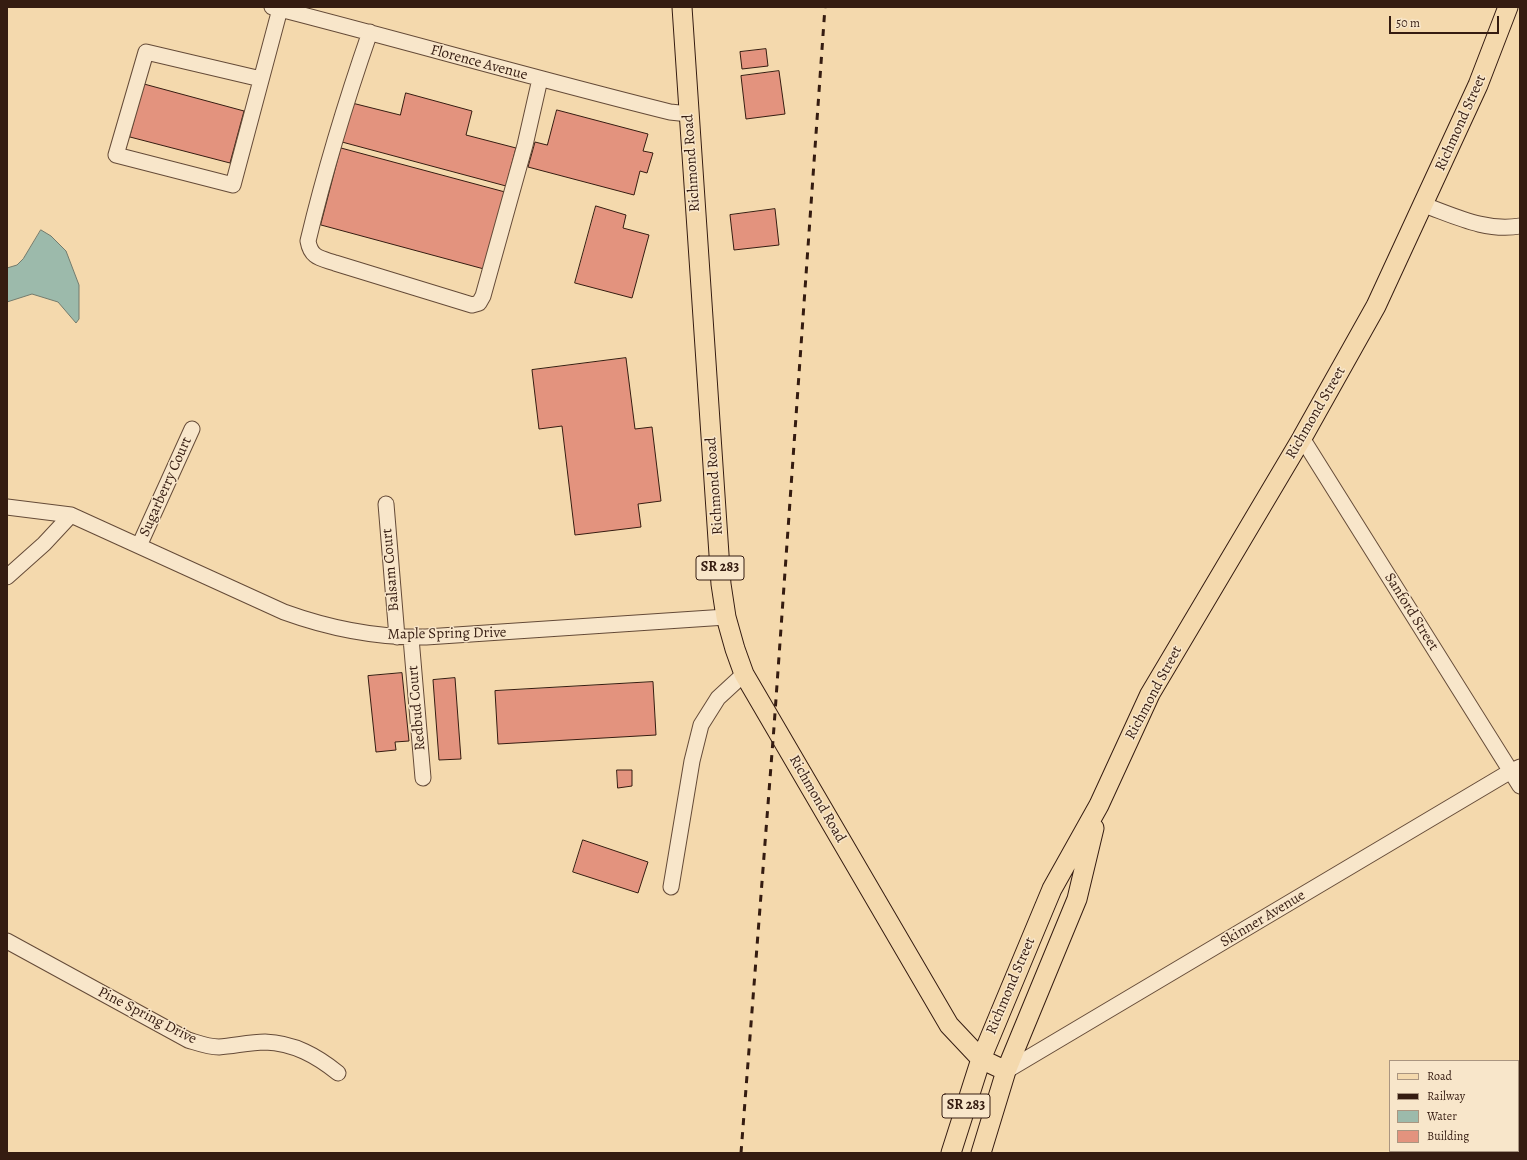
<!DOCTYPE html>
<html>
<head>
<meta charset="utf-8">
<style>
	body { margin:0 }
	#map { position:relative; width:1527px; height:1160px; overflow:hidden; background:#f4d9ad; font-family:Alegreya,serif }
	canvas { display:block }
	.frame { position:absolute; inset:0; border:8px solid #351c11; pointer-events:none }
	.legend { position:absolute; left:1389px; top:1060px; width:130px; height:92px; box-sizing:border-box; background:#f8e6ca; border:1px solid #aa9580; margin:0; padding:5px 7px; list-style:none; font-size:12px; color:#351c11 }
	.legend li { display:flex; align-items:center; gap:8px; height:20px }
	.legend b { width:20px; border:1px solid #aa9580 }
	.scale { position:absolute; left:1389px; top:16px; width:110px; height:18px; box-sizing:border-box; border:2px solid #351c11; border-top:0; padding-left:5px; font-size:12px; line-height:14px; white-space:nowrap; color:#351c11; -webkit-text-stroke:3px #f8e6ca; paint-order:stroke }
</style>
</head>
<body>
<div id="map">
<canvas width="1527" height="1160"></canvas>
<div class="frame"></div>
<ul class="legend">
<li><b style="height:5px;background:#f4d9ad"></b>Road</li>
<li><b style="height:5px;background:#351c11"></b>Railway</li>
<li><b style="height:11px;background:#9cbaab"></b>Water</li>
<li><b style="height:11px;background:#e3937e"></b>Building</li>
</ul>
<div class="scale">50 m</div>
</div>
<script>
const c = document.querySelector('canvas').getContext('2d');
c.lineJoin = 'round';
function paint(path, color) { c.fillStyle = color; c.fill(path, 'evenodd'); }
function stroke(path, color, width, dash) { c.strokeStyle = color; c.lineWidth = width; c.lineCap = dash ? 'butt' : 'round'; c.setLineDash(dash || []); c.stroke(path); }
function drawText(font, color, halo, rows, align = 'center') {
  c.font = font + ' Alegreya,serif'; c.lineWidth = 3; c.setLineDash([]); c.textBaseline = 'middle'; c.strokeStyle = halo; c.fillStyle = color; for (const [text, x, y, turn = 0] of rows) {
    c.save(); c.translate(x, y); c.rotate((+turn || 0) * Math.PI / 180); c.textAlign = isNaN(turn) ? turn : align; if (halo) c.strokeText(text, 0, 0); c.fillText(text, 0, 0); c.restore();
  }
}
const water = new Path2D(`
	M41 230 51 236 66 251 79 285V319L76 323 58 302 32 294 7 302V268L17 265 23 259Z`);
const building = new Path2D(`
	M766 49 768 66 742 69 740 52Z
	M779 71 785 114 746 119 741 76Z
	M144 84 244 111 230 163 130 137Z
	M406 93 472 111 466 135 516 148 506 186 342 142 352 103 400 115Z
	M557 110 648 134 643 151 653 153 647 173 640 171 634 195 528 167 535 142 547 145Z
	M341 148 505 192 484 269 321 225Z
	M596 206 626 215 623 228 649 235 632 298 575 283Z
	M775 209 779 245 734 250 730 215Z
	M626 358 635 429 652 427 661 501 638 504 641 527 575 535 562 426 539 429 532 370Z
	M402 673 409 741 395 742 396 750 376 752 368 676Z
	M455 678 461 759 439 760 433 680Z
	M653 682 656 735 498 744 495 691Z
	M617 770H632V786L618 788Z
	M583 840 648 862 638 893 573 872Z`);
const minor = new Path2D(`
	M272 7C405 41 537 79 670 112L689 114
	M370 32C346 101 325 170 308 241 311 258 320 258 335 263L472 305 479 303 483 296 525 145 540 79
	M261 79 146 52 116 155 233 185 280 9
	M1424 205C1455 216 1486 232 1520 226
	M1302 438 1520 786
	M386 504 397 637
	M7 507 71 515 284 612C331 629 377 638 426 637L726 617
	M139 546 192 429
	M7 577 44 544 71 515
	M411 638 423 778
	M671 887 692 761 701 725 718 698 744 674
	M7 941 188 1040C198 1043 208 1047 219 1047 234 1046 250 1042 265 1042 294 1043 317 1056 338 1073
	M1006 1071 1511 771 1520 767`);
const major = new Path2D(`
	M682 7 721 584 726 617 735 649 744 674 949 1025 981 1059 1006 1071
	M951 1153 981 1059 1052 889 1099 805 1150 694 1302 438 1376 306 1478 85 1508 7
	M981 1153 1006 1071 1077 899 1094 828`);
const rail = new Path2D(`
	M741 1153 774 727 825 7`);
const shields = [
	[720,568,48],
	[966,1106,48]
];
const shieldNames = [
	["SR 283",720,568],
	["SR 283",966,1106]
];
const streetNames = [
	["Florence Avenue",479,63,15],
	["Richmond Street",1461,123,-66],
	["Richmond Road",692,163,-94],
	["Richmond Street",1316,413,-60],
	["Richmond Road",715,486,-94],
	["Sugarberry Court",166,487,-66],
	["Balsam Court",391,570,-95],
	["Sanford Street",1411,612,58],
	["Maple Spring Drive",447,634,-1],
	["Richmond Street",1154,693,-62],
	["Redbud Court",417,708,-95],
	["Richmond Road",817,799,60],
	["Skinner Avenue",1263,919,-31],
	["Richmond Street",1011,986,-67],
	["Pine Spring Drive",147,1016,27]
];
paint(water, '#9cbaab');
stroke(water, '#737b6d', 1);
paint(building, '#e3937e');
stroke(building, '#351c11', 1);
stroke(minor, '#654b38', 17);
stroke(major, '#351c11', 21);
stroke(minor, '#f8e6ca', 15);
stroke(major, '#f4d9ad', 19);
stroke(rail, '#351c11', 3, [7, 7]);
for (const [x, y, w] of shields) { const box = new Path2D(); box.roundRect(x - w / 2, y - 12, w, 24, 3); c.fillStyle = '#f8e6ca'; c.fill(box); stroke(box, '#351c11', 1); }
drawText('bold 14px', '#351c11', null, shieldNames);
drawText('15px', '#351c11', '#f8e6ca', streetNames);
</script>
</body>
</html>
